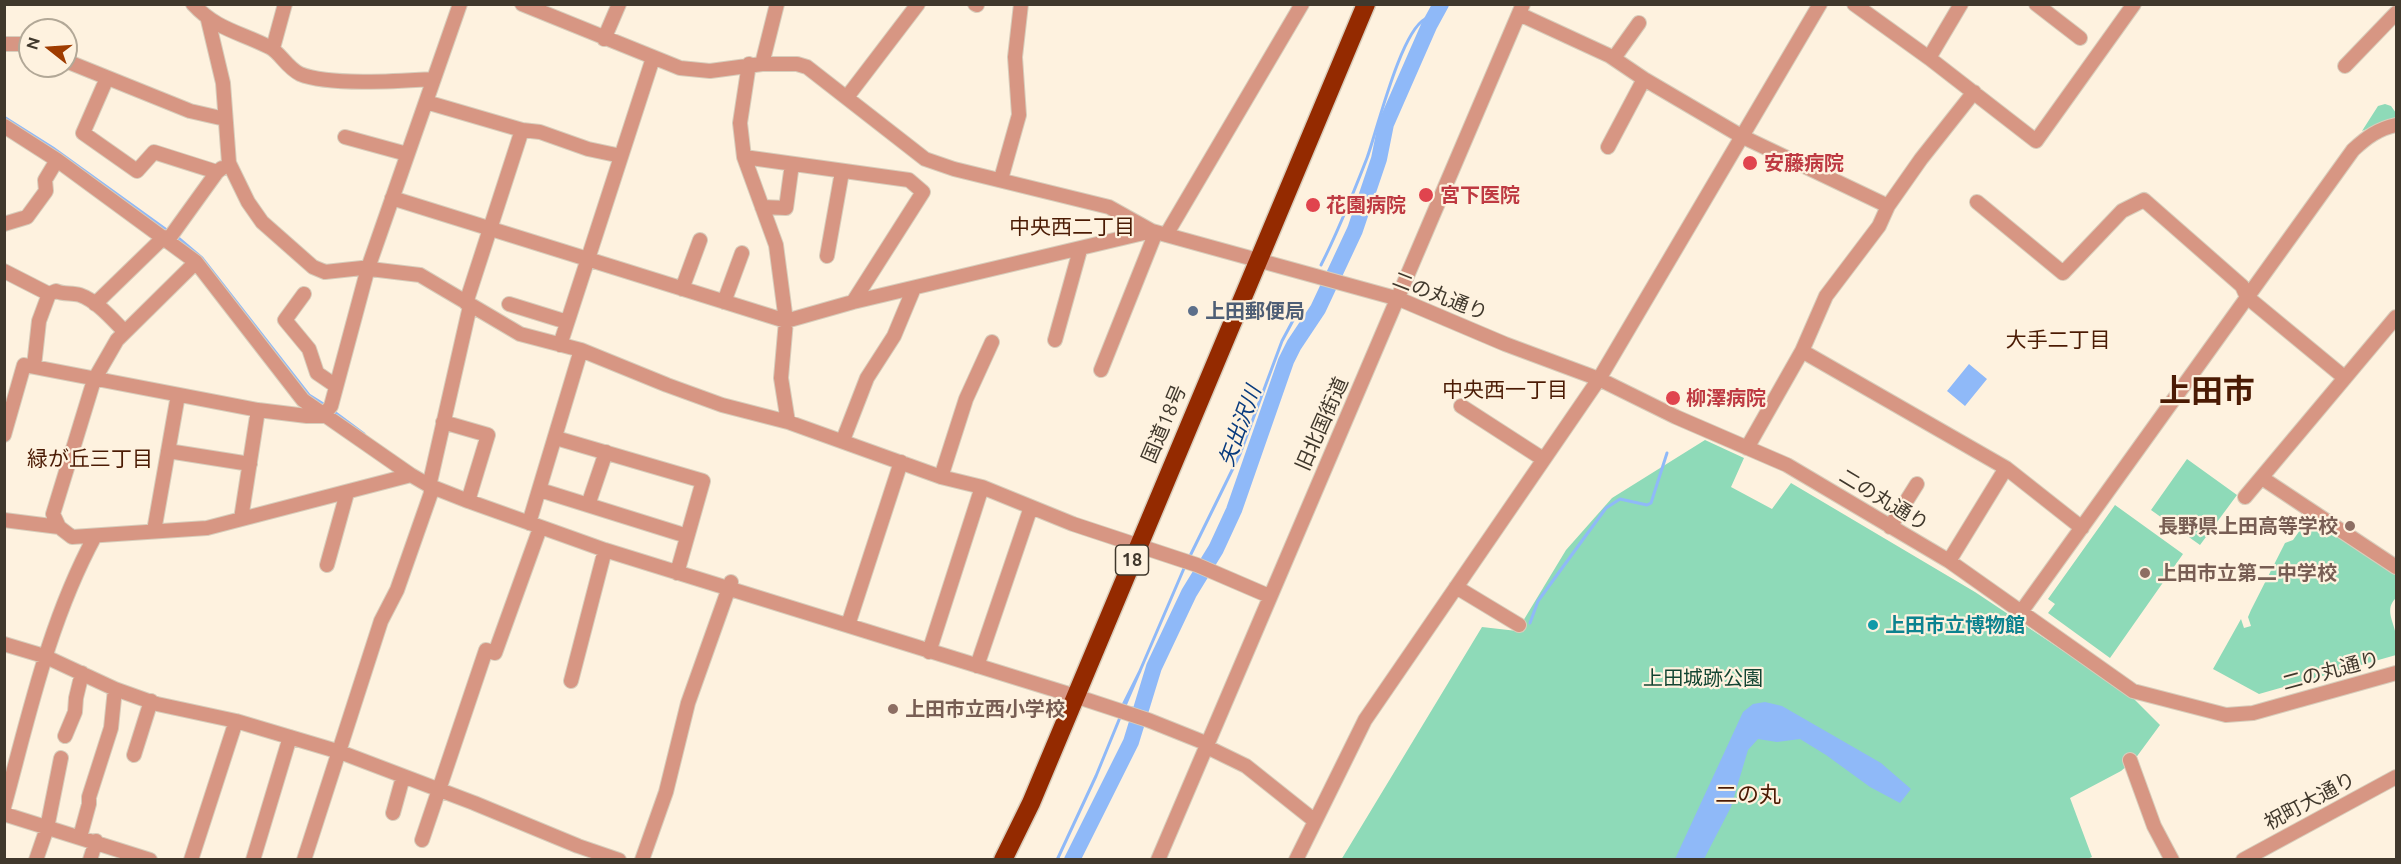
<!DOCTYPE html>
<html>
<head>
<meta charset="utf-8">
<style>
	body { margin:0 }
	#map { position:relative; width:2401px; height:864px; overflow:hidden; background:#fef2df; font-family:Ubuntu,sans-serif }
	canvas { display:block }
	.frame { position:absolute; inset:0; border:6px solid #40382c; pointer-events:none }
	.north { position:absolute; left:18px; top:18px; width:60px; height:60px; box-sizing:border-box; background:#fef2df; border:2px solid #b2a897; border-radius:50%; rotate:287deg; font-size:16px; font-weight:700; line-height:24px; text-align:center; color:#40382c }
	.north::after { content:''; display:block; margin:auto; width:21px; height:27px; background:#9f3c00; clip-path:polygon(50% 0,100% 100%,50% 72%,0 100%) }
</style>
</head>
<body>
<div id="map">
<canvas width="2401" height="864"></canvas>
<div class="frame"></div>
<div class="north">N</div>
</div>
<script>
const c = document.querySelector('canvas').getContext('2d');
c.lineJoin = 'round';
function paint(path, color) { c.fillStyle = color; c.fill(path, 'evenodd'); }
function stroke(path, color, width, dash) { c.strokeStyle = color; c.lineWidth = width; c.lineCap = dash ? 'butt' : 'round'; c.setLineDash(dash || []); c.stroke(path); }
function drawText(font, color, halo, rows, align = 'center') {
  c.font = font + ' Ubuntu,"Noto Sans JP",sans-serif'; c.lineWidth = 4.5; c.setLineDash([]); c.textBaseline = 'middle'; c.strokeStyle = halo; c.fillStyle = color; for (const [text, x, y, turn = 0] of rows) {
    c.save(); c.translate(x, y); c.rotate((+turn || 0) * Math.PI / 180); c.textAlign = isNaN(turn) ? turn : align; if (halo) c.strokeText(text, 0, 0); c.fillText(text, 0, 0); c.restore();
  }
}
const green = new Path2D(`
	M2385 104 2391 106 2396 113V118L2362 131 2378 106Z
	M1705 440 1744 458 1731 487 1772 509 1791 483 1975 592 2131 696 2160 725 2135 759 2121 771 2070 798 2092 857 2087 859 1341 860 1482 627 1517 631 1566 550 1612 498Z
	M2187 459 2237 495 2200 545 2151 510Z
	M2115 505 2183 554 2110 658 2048 613 2055 604 2048 599Z
	M2313 512 2396 567V598C2384 609 2394 622 2396 635 2398 641 2396 649 2396 655L2259 694 2213 669 2241 619 2244 628 2251 626 2248 617 2251 610 2285 543 2293 540Z`);
const water = new Path2D(`
	M1969 364 1987 379 1965 406 1947 391Z
	M1765 702 1782 706 1881 763 1911 789 1900 803 1870 787 1826 755 1800 739 1777 742 1758 739 1748 750 1731 807 1704 859H1675L1743 712 1753 704Z`);
const stream = new Path2D(`
	M4 117 53 148 168 231
	M176 236 202 258 309 395 325 405
	M1321 265C1339 230 1353 194 1367 158 1377 131 1400 33 1425 19 1428 18 1431 18 1434 17
	M333 411 364 434
	M1189 558 1240 454 1282 341 1297 313
	M1530 623 1538 601 1606 508 1620 499 1647 505 1651 503 1667 453
	M1123 705 1140 671
	M1124 708 1185 566
	M1132 708 1142 711
	M1057 860 1096 776 1121 715`);
const river = new Path2D(`
	M1072 860 1131 742 1154 667 1189 593 1216 549 1234 510 1286 361 1294 345 1318 309 1355 230 1379 159 1386 124 1429 26 1441 4`);
const minor = new Path2D(`
	M193 4C217 30 240 32 269 47 280 52 286 67 300 74 329 86 401 81 434 79
	M522 4 680 68 710 71 762 64H797L807 67 925 159 954 169 1109 207 1152 231 1399 299 1505 344 1599 379 1676 417 1787 465 1949 561 2133 691 2226 715 2253 713 2396 673
	M975 4 977 5
	M1854 4 1929 58 2036 141 2134 4
	M2036 4 2080 38
	M1519 14 1610 56 1644 79 1741 136 1888 206
	M208 20 223 83 229 163 248 202 262 222 313 267 325 272 362 268 420 275 520 334 581 350 667 385 722 405 788 422 941 477 982 487 1073 524 1197 565 1269 596
	M604 39 619 4
	M4 44H20L30 47
	M273 48 285 4
	M1614 58 1639 23
	M1929 58 1961 4
	M66 61 190 111 225 119
	M749 64 740 123 744 157 776 245 786 321 781 378 788 422
	M762 64 777 4
	M2345 66 2396 13
	M107 78 83 133 137 171 154 152 217 172
	M847 97 918 4
	M426 102 522 130 540 132 588 149 621 156
	M4 126 57 160 196 262 303 400 411 475 430 486 468 501 605 550 1075 696 1148 720 1208 744
	M345 137 407 154
	M1608 147 1644 79
	M744 157 909 180 923 192 853 302
	M1001 179 1019 115 1015 57 1021 4
	M392 198 786 321 853 302 1152 231
	M1977 202 2063 273 2122 211 2144 200 2242 286 2247 297 2345 378
	M762 207 786 208 792 164
	M4 224 27 217 46 191 45 180 57 160
	M1166 235 1302 4
	M168 240 217 172 222 168
	M827 256 842 172
	M196 262 117 340 94 380 53 514 59 527 72 537 207 528 411 475
	M4 271 49 294 56 291C64 295 72 292 80 295 97 301 112 319 125 332
	M682 289 700 240
	M304 294 285 320 309 349 317 373 336 386
	M724 302 742 253
	M466 303 522 130
	M95 304 164 237
	M509 304 567 322
	M1055 340 1080 250
	M560 345 653 58
	M1802 351 2006 468 2082 528
	M34 366 39 321 49 294
	M1101 370 1156 232
	M1461 406 1543 459
	M443 422 488 435 468 501
	M4 435 24 365 258 410 307 416H323L331 406 368 268 460 4
	M556 438 703 481 677 573
	M843 440 867 378 894 336 914 288
	M1747 448 1802 351 1826 296 1879 226 1888 206 1921 159 1974 92
	M168 451 250 464
	M941 477 966 399 992 342
	M2262 478 2396 567
	M540 490 687 536
	M2245 497 2396 317
	M588 505 606 452
	M241 519 258 410
	M4 520 59 527
	M529 523 581 350
	M1890 527 1917 484
	M154 531 178 395
	M1949 561 2006 468
	M327 565 347 493
	M1456 587 1519 625
	M2021 612 2353 150C2367 137 2378 129 2396 125
	M848 625 901 462
	M4 644 44 656 115 689 157 704 236 721 340 752 474 803 578 846 619 860
	M929 652 982 487
	M977 666 1031 507
	M571 681 605 550
	M65 736 75 712 76 698 82 673
	M1207 747 1246 766 1315 821
	M134 755 151 701
	M2130 760 2154 826 2172 860
	M4 807C29 715 49 621 95 536
	M393 813 403 777
	M4 814 150 860
	M80 837 89 804V797L111 728 115 689
	M422 840 486 650 495 653 540 528
	M36 860 47 828 61 758
	M90 860 96 841
	M191 860 236 721
	M253 860 290 737
	M304 860 381 621 397 590 431 493 430 482 470 306
	M642 860 666 792 688 703 731 582
	M1158 860 1523 4
	M1296 860 1365 720 1599 379 1820 4
	M2243 860 2396 777`);
const highway = new Path2D(`
	M1003 860 1031 803 1366 4`);
const markers = [
	[1750,163,8,"#e0444e"],
	[1426,195,8,"#e0444e"],
	[1313,205,8,"#e0444e"],
	[1193,311,6,"#5c6f8a"],
	[1673,398,8,"#e0444e"],
	[2350,526,6,"#8d6e63"],
	[2145,573,6,"#8d6e63"],
	[1873,625,6,"#0f9aa8"],
	[893,709,6,"#8d6e63"]
];
const shields = [
	[1132,560,33]
];
const shieldNames = [
	["18",1132,560]
];
const healthNames = [
	["安藤病院",1764,163],
	["宮下医院",1440,195],
	["花園病院",1326,205],
	["柳澤病院",1686,398]
];
const streetNames = [
	["二の丸通り",1440,296,21],
	["国道18号",1164,424,-67],
	["旧北国街道",1322,424,-66],
	["二の丸通り",1884,500,31],
	["二の丸通り",2331,671,-15],
	["祝町大通り",2310,801,-28]
];
const serviceNames = [
	["上田郵便局",1205,311]
];
const educationNames = [
	["長野県上田高等学校",2338,526,"right"],
	["上田市立第二中学校",2157,573],
	["上田市立西小学校",905,709]
];
const cultureNames = [
	["上田市立博物館",1885,625]
];
const parkNames = [
	["上田城跡公園",1703,678]
];
const neighbourhoodNames = [
	["中央西二丁目",1072,227],
	["大手二丁目",2058,340],
	["中央西一丁目",1505,390],
	["緑が丘三丁目",90,459]
];
const waterNames = [
	["矢出沢川",1240,426,-70]
];
const quarterNames = [
	["二の丸",1748,795]
];
const townNames = [
	["上田市",2207,391]
];
paint(green, '#8edab8');
paint(water, '#8fb9f8');
stroke(stream, '#8fb9f8', 3);
stroke(river, '#8fb9f8', 16);
stroke(minor, '#d8cdbb', 16);
stroke(highway, '#d8cdbb', 21);
stroke(minor, '#d79683', 14);
stroke(highway, '#942a00', 18);
for (const [x, y, r, color] of markers) { const dot = new Path2D(); dot.arc(x, y, r, 0, 2 * Math.PI); c.fillStyle = color; c.fill(dot); stroke(dot, '#fef2df', 2); }
for (const [x, y, w] of shields) { const box = new Path2D(); box.roundRect(x - w / 2, y - 15, w, 30, 4.5); c.fillStyle = '#fef2df'; c.fill(box); stroke(box, '#40382c', 1.5); }
drawText('bold 18px', '#40382c', null, shieldNames);
drawText('bold 20px', '#be3a42', '#fef2df', healthNames, 'left');
drawText('20px', '#40382c', '#fef2df', streetNames);
drawText('bold 20px', '#4e5e75', '#fef2df', serviceNames, 'left');
drawText('bold 20px', '#785e54', '#fef2df', educationNames, 'left');
drawText('bold 20px', '#0d838f', '#fef2df', cultureNames, 'left');
drawText('20px', '#134532', '#fef2df', parkNames);
drawText('21px', '#4b1b04', '#fef2df', neighbourhoodNames);
drawText('italic 21px', '#093b7e', '#fef2df', waterNames);
drawText('22px', '#4b1b04', '#fef2df', quarterNames);
drawText('bold 32px', '#4b1b04', '#fef2df', townNames);
</script>
</body>
</html>
